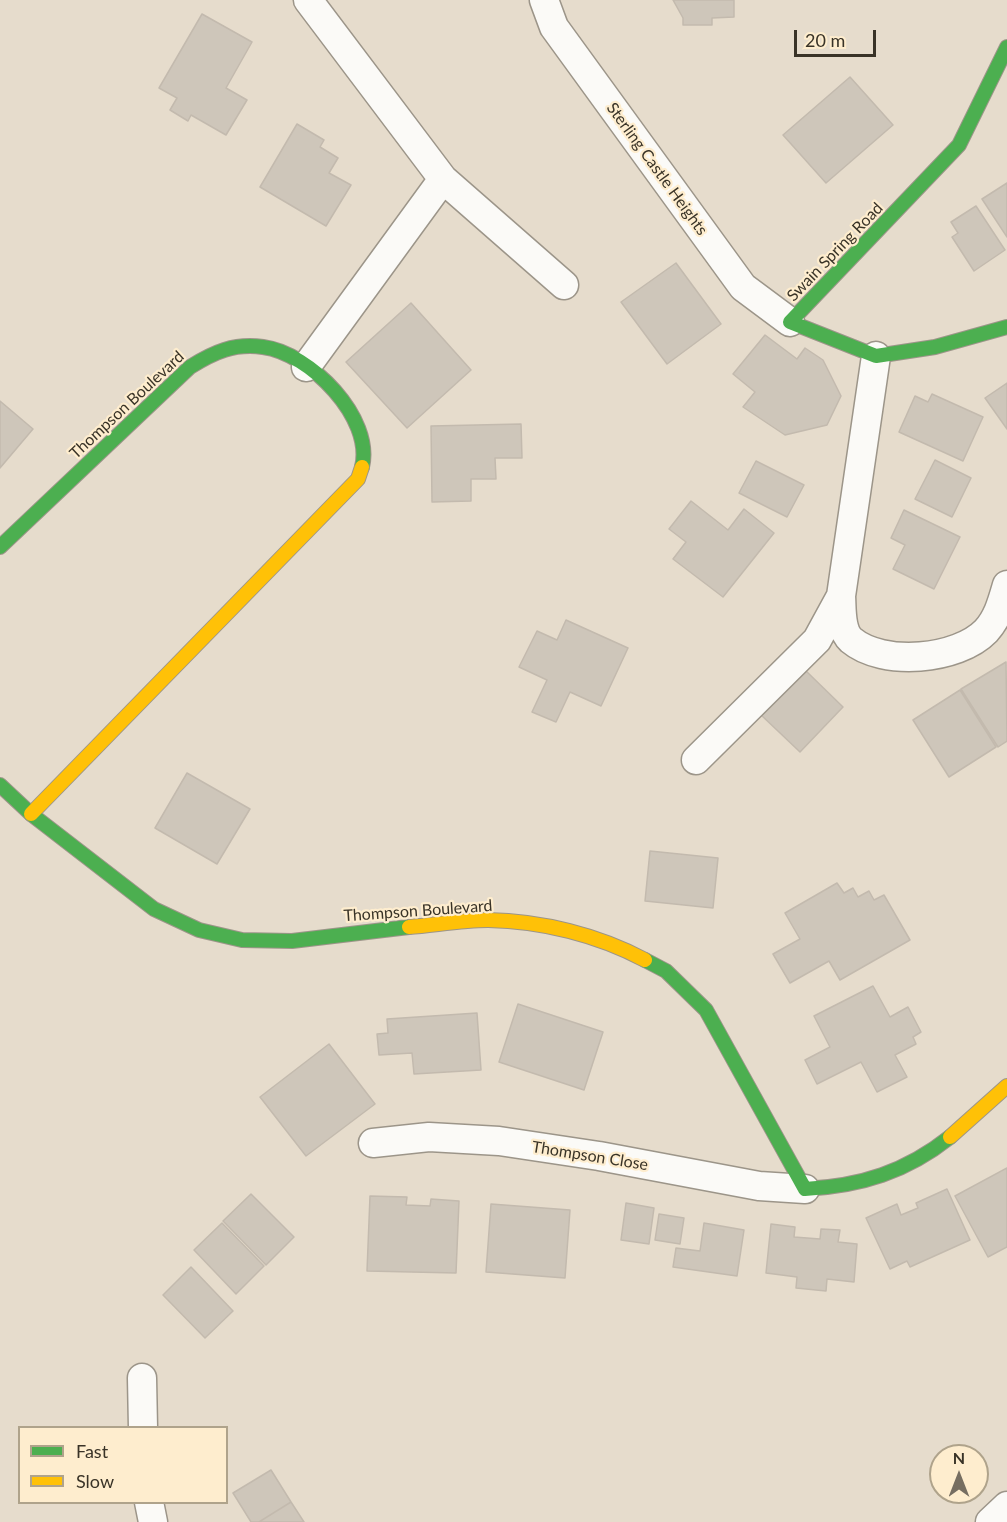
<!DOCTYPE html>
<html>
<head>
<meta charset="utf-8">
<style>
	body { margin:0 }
	#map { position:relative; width:1007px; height:1522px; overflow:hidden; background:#e6dccc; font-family:Lato,sans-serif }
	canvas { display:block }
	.legend { position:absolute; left:18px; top:1426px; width:210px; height:78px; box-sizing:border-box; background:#feedce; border:2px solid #afa38b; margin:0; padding:8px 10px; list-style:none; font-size:18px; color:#393327 }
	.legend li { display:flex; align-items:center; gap:12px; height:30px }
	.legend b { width:30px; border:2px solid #afa38b }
	.north { position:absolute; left:929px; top:1444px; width:60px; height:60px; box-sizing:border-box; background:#feedce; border:2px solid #afa38b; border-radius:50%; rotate:0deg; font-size:16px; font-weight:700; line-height:24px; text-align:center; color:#393327 }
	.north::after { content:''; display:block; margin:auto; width:21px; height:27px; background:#766e61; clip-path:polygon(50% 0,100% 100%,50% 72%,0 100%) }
	.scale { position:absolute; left:794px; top:30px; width:82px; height:27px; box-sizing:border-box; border:3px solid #393327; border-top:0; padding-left:8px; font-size:18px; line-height:21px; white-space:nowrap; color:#393327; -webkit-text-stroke:4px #feedce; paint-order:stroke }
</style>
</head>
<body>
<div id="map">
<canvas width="1007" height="1522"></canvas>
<ul class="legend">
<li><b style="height:8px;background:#4caf50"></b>Fast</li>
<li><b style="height:8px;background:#ffc107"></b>Slow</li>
</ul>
<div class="north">N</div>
<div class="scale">20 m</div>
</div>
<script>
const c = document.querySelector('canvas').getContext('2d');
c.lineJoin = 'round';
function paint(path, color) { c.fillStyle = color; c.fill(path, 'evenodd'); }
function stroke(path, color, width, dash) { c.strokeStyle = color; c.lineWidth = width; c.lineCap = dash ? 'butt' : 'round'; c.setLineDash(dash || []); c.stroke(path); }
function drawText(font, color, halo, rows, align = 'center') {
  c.font = font + ' Lato,sans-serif'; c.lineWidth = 4.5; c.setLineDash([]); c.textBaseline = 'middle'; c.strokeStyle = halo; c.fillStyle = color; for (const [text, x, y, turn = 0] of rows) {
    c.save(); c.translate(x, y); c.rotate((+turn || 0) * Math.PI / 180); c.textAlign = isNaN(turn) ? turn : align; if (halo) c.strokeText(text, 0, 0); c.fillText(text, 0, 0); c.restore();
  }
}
const building = new Path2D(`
	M673 0H734V17L712 18V25H683V18Z
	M202 14 252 42 226 88 247 100 226 135 191 115 188 121 170 110 177 98 159 88Z
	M850 77 893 125 826 183 783 135Z
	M297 124 324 140 320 147 338 158 329 173 351 185 326 226 260 187Z
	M1007 183V237L982 199Z
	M976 206 1005 250 974 271 952 237 958 233 951 222Z
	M676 263 721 324 667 364 621 302Z
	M411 303 471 370 407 428 346 362Z
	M765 335 797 359 805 348 823 360 841 396 827 425 785 435 743 407 755 392 733 374Z
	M1007 383V429L985 398Z
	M932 394 983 417 963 461 899 432 915 396 928 402Z
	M0 401 33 429 0 468Z
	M521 424 522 458H495L496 479H471V501L432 502 431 426Z
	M935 460 971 478 952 517 915 499Z
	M756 461 804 485 787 517 739 493Z
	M691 501 728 530 744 509 774 533 723 597 673 559 686 542 669 529Z
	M904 510 960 537 934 589 893 569 905 545 891 538Z
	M566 620 628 648 601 706 570 692 556 722 532 712 547 680 519 667 537 631 557 640Z
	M1006 662 1007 741 998 747 961 689Z
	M804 669 843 707 800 752 760 714Z
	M960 690 996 747 949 777 913 720Z
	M187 773 250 809 217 864 155 828Z
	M650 851 718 858 713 908 645 901Z
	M837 883 844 893 853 888 858 897 869 891 874 900 884 895 910 940 840 980 829 961 790 983 773 954 800 939 785 913Z
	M873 986 890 1017 908 1007 921 1032 913 1037 916 1044 895 1055 907 1077 877 1092 861 1062 817 1084 805 1060 830 1047 814 1016Z
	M518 1004 603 1032 584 1090 499 1062Z
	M477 1013 481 1070 414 1074 412 1053 379 1055 377 1034 388 1033 387 1019Z
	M329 1044 375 1104 306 1156 260 1097Z
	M1007 1168V1247L988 1257 955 1196Z
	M947 1189 970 1240 910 1267 907 1261 890 1269 866 1218 897 1204 901 1215 918 1208 916 1203Z
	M251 1194 294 1237 266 1265 223 1221Z
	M370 1196 407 1197 406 1205 430 1206 431 1199 459 1201 456 1273 367 1271Z
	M626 1203 654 1208 649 1244 621 1240Z
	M491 1204 570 1210 565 1278 486 1272Z
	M659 1214 684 1218 680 1244 655 1240Z
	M222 1223 264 1266 236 1294 194 1250Z
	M704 1223 744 1230 737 1276 673 1267 676 1248 700 1251Z
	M771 1224 795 1227 794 1237 820 1239 821 1229 840 1230 838 1242 857 1244 854 1282 827 1279 826 1291 796 1288 797 1277 766 1273Z
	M191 1267 233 1311 205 1338 163 1295Z
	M271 1470 291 1502 259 1522H251L233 1493Z
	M291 1502 304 1522H259Z`);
const street = new Path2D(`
	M308 0 443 179 564 285
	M544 0 554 27 743 287 790 322
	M306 367 443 179
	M841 596C842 609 840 630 851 640 883 667 958 660 986 631 998 618 1002 602 1007 585
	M696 760 817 640 841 596 876 356
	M373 1143 429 1137 499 1141 599 1156 759 1186 805 1189
	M142 1378 143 1428
	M149 1502 153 1522
	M990 1522 1007 1506`);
const fast = new Path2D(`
	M1007 47 959 145 790 322 876 356 935 347 1007 327
	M0 547 190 367C214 352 234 343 263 347 310 353 374 418 362 467
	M0 785 31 814 154 909 199 930 242 940 292 941 409 927
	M645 960 666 971 706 1010 805 1189C861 1186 906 1172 950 1137`);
const slow = new Path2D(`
	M31 814 358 479 362 467
	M409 927C435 925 462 920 488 920 542 921 598 935 645 960
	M950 1137 1007 1086`);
const streetNames = [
	["Sterling Castle Heights",657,169,54],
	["Swain Spring Road",835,252,-46],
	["Thompson Boulevard",127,405,-43],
	["Thompson Boulevard",418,911,-4],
	["Thompson Close",590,1156,9]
];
paint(building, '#cec6ba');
stroke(building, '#c3baae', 1.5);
stroke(street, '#9c9589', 31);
stroke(fast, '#9c9589', 16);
stroke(slow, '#9c9589', 16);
stroke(street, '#fbfaf7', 28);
stroke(fast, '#4caf50', 14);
stroke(slow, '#ffc107', 14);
drawText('16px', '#393327', '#feedce', streetNames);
</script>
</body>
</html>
